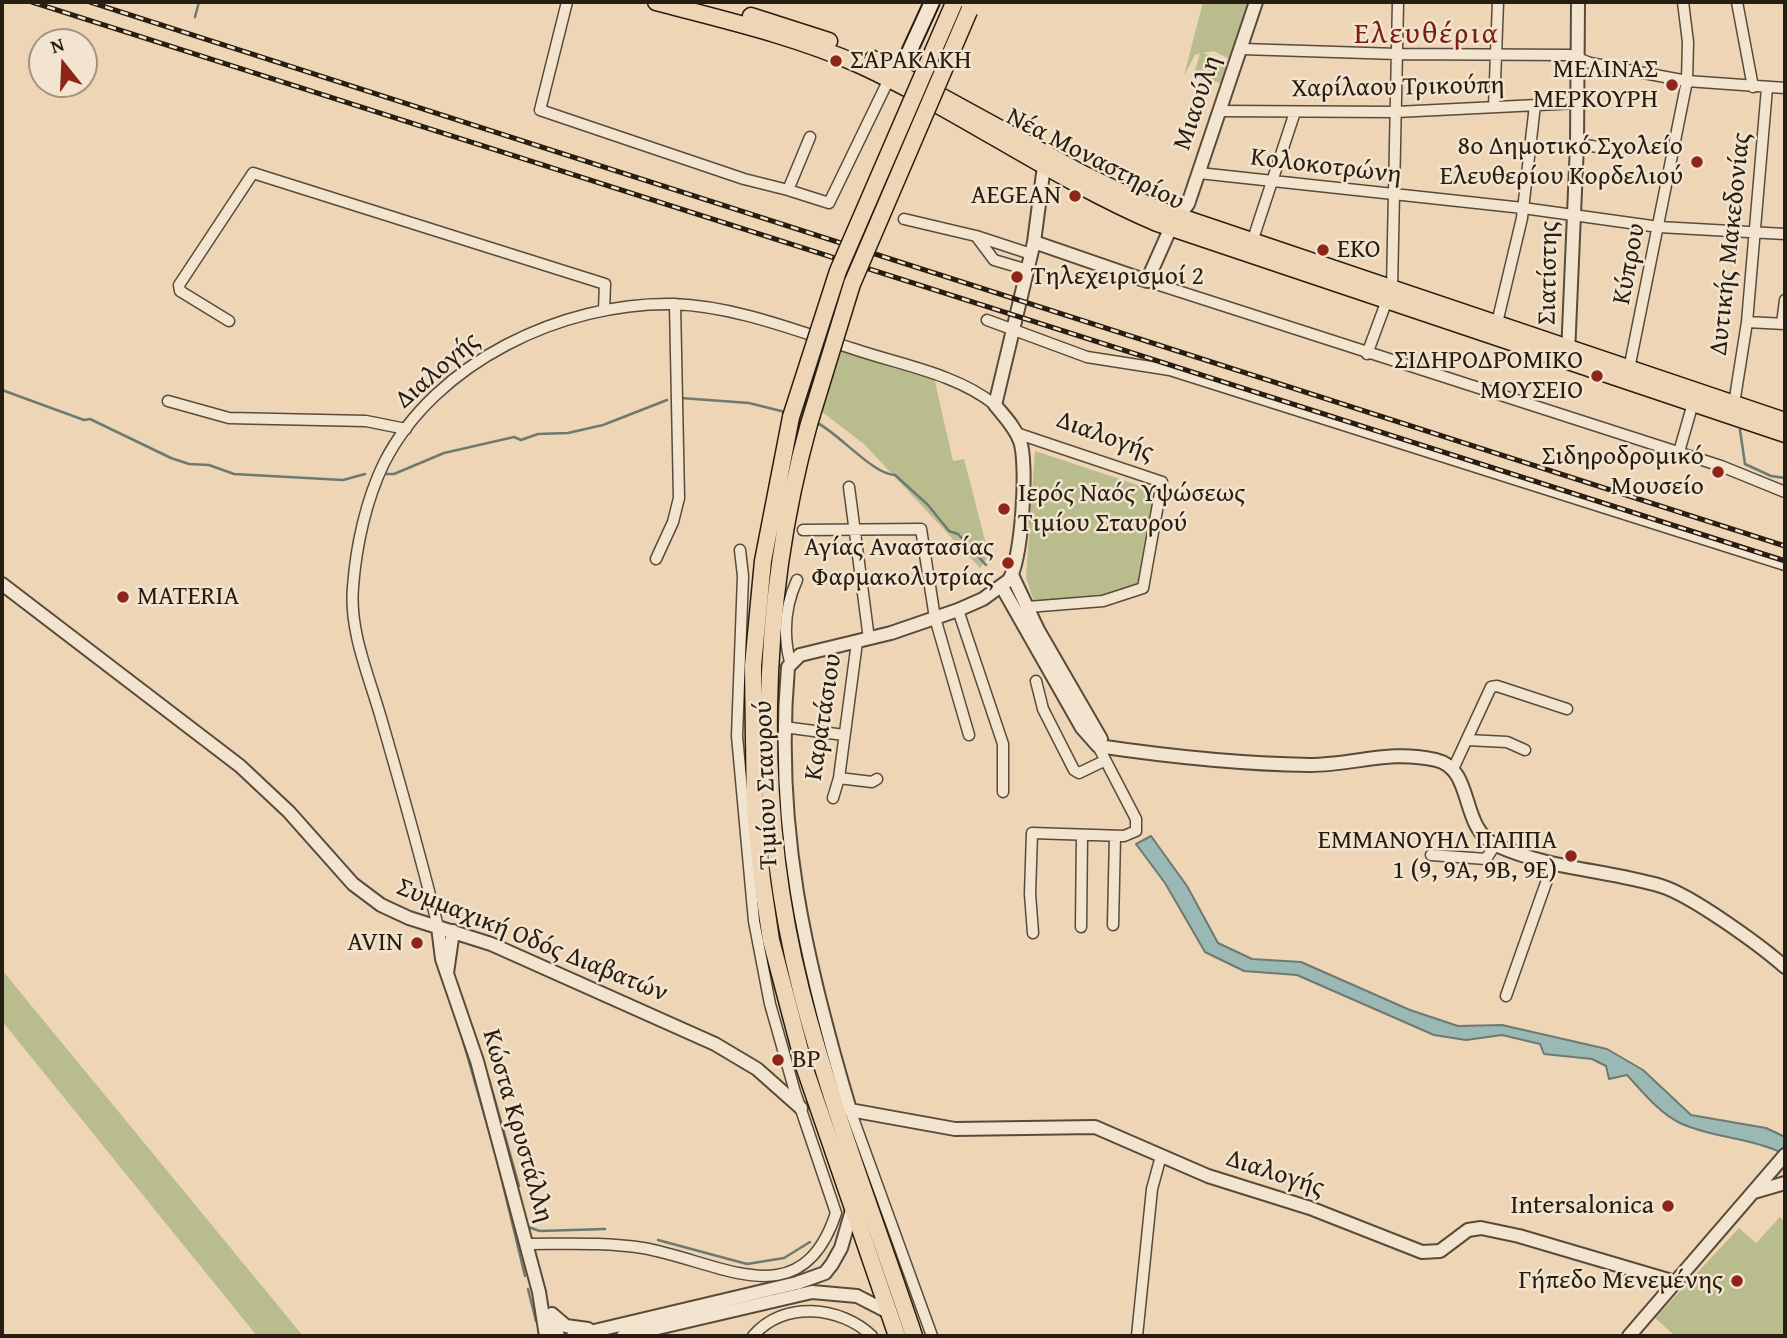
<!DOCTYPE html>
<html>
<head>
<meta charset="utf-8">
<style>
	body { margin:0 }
	#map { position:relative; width:1787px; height:1338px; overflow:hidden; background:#edd5b6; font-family:"Gentium Book Plus",serif }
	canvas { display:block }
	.frame { position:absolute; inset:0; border:4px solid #271d10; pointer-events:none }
	.north { position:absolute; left:28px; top:28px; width:70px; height:70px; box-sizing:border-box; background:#f3e4d0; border:2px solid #a19483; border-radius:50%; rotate:342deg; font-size:19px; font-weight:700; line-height:28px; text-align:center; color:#271d10 }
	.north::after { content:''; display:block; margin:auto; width:24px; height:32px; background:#8f2418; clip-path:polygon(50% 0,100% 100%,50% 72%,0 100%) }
</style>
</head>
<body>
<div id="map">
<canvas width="1787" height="1338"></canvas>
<div class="frame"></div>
<div class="north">N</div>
</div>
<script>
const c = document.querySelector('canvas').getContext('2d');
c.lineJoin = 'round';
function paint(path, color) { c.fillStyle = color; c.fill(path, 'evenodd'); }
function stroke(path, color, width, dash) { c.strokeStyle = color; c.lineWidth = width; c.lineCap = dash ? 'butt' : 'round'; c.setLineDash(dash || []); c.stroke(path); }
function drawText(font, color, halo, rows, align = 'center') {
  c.font = font + ' "Gentium Book Plus",serif'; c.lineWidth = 5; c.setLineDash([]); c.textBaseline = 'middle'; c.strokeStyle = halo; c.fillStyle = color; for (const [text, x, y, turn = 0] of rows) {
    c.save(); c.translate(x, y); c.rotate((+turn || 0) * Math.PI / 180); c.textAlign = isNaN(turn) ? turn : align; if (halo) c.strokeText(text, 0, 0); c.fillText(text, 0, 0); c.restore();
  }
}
const green = new Path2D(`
	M1203 2H1252L1233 61 1214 51 1203 53 1230 62 1223 84 1194 75 1200 53 1195 55 1184 76Z
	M843 346 933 373 953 461 964 459 989 556 980 568 864 444 822 412Z
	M1035 451 1156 491 1141 587 1091 599 1034 602 1026 577Z
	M2 970 303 1336H257L2 1021Z
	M1780 1217 1785 1222V1336H1675L1655 1318 1739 1228 1756 1243Z`);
const water = new Path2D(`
	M1151 836 1187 886 1218 943 1252 959 1301 962 1410 1010 1458 1026 1502 1025 1607 1049 1643 1070 1691 1115 1766 1128 1785 1137V1146L1780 1152C1748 1137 1712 1138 1680 1123 1659 1113 1642 1091 1627 1075L1609 1079 1606 1066 1592 1059 1544 1054 1540 1044 1502 1035 1466 1040 1434 1035 1297 975 1244 971 1205 952 1165 883 1136 844Z`);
const stream = new Path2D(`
	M195 17 199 2
	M2 390 84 420 90 419 171 458 189 464 209 465 234 474 343 480 365 474
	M681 398 749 403 785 412
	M814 421C838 432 873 475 895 475L928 505 949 531 958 534 986 565
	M1740 430 1745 464 1771 476 1785 478
	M385 474H394L444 453 514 437 521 440 538 434 568 433 603 425 667 400
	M459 1027 495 1152
	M489 1079 519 1186
	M498 1164 525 1276
	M528 1227 540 1231 605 1229
	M658 1240 747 1264 784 1258 810 1242
	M528 1289 536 1321`);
const minor = new Path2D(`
	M567 2 540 110 744 179 788 190
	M1737 2 1753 87
	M1242 49 1397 54 1570 55 1590 63 1687 81 1785 88
	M1494 107 1498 2
	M1220 111 1396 112 1578 103
	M810 137 788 190 829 203 889 79
	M1577 144 1620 150
	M1199 173 1523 208 1659 227 1785 234
	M904 219 976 236 994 260 1028 270
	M976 236 1031 254
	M1252 242 1295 112
	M1147 281 1721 466 1785 492
	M1392 288 1398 2
	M987 320 1087 357 1170 370 1785 565
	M229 321 180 291 179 285 253 173 605 284 604 310
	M1747 322 1785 324
	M1497 323 1522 218 1535 105
	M1782 324 1785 300
	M1367 354 1387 300
	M1629 369 1687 81 1688 42 1683 2
	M168 401 229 418 366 421 406 429
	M1734 404 1747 322 1767 88
	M1016 433 1162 482 1143 588 1103 601 1028 607
	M1679 452 1693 403
	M849 487 869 639
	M803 530 921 529 935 618 969 735
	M656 559 673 522 679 498 675 304
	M958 610 1003 744V792
	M790 662C783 634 785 606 797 580
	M1036 681 1043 709 1074 770 1079 773 1104 761
	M784 727 844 735
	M1467 740 1507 742 1525 750
	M1454 767 1491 687 1497 686 1567 709
	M839 778 872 782 877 779
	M833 798 839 778 857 642
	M1431 855 1486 859 1495 845
	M1113 925 1115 836
	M438 927C421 857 401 787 381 718 369 676 349 631 353 587 356 546 366 500 384 463 435 362 563 302 673 304 735 306 797 331 854 349 901 365 957 374 995 405
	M1081 927 1082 835
	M1033 933 1030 894 1032 833 1124 836 1136 831V819L1098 746
	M1506 996 1553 863
	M850 1110 932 1336
	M526 1244C566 1244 605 1242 643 1248 719 1261 801 1320 836 1213L795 1092 770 1004 754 921 737 736 743 576 740 550
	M753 1336C783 1300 841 1306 872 1336
	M1137 1336 1152 1189 1161 1156`);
const tertiary = new Path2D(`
	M1256 2 1188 204 1171 227 1147 281 1034 242 995 405C1004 416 1015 427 1020 441 1028 463 1022 560 1009 580L983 599 958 610 891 633 800 655 788 667C774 827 805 959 850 1110L955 1129 1095 1127 1208 1176 1310 1208 1422 1252 1440 1251 1468 1230 1481 1228 1519 1236 1675 1282
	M1034 242 1044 166
	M1568 354 1577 144 1578 2
	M1012 575 1038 630 1101 739
	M2 584 240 766 289 812 353 884 381 905 409 918 491 944 715 1044 757 1069 801 1108
	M1002 587 1082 728 1098 746C1166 756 1242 764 1310 765 1355 765 1389 749 1436 760 1475 769 1459 828 1496 845 1548 869 1607 870 1661 886 1691 895 1760 945 1785 967
	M438 927 442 959 477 1061 539 1292 546 1336
	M447 973 453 931
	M1754 1192 1785 1183
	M552 1314 566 1326 588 1329
	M552 1314 558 1336
	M573 1336 797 1283 825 1273 832 1264 841 1248 852 1210
	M623 1336 812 1292 857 1296 888 1312
	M1629 1336 1785 1155`);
const secondary = new Path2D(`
	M900 72 932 2`);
const primary = new Path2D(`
	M656 2C724 20 795 36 860 65 962 112 1054 179 1157 223L1785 434
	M751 16 829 41
	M873 59 1083 174 1157 209 1785 421`);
const trunk = new Path2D(`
	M791 417 763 561 753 666 755 812 762 880 771 940 805 1069 897 1336
	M809 424C759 604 755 809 801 990 831 1107 876 1222 914 1336`);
const rail = new Path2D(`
	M32 2 1785 561
	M90 2 1785 546`);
const trunkBridge = new Path2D(`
	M791 417 838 271 954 3
	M809 424 852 284 969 11`);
const markers = [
	[836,61,7,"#8f2418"],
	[1672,85,7,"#8f2418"],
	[1697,162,7,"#8f2418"],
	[1075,196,7,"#8f2418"],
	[1323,250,7,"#8f2418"],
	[1017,277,7,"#8f2418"],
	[1597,376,7,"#8f2418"],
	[1718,472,7,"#8f2418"],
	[1004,509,7,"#8f2418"],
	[1008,563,7,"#8f2418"],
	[123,597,7,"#8f2418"],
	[1571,856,7,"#8f2418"],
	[417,943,7,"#8f2418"],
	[778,1060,7,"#8f2418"],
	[1668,1206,7,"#8f2418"],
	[1737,1281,7,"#8f2418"]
];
const poiNames = [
	["ΣΑΡΑΚΑΚΗ",850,61,"left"],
	["ΜΕΛΙΝΑΣ",1658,70],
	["ΜΕΡΚΟΥΡΗ",1658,100],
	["8ο Δημοτικό Σχολείο",1683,147],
	["Ελευθερίου Κορδελιού",1683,177],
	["AEGEAN",1061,196],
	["EKO",1337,250,"left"],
	["Τηλεχειρισμοί 2",1031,277,"left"],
	["ΣΙΔΗΡΟΔΡΟΜΙΚΟ",1583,361],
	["ΜΟΥΣΕΙΟ",1583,391],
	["Σιδηροδρομικό",1704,457],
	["Μουσείο",1704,487],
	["Ιερός Ναός Υψώσεως",1018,494,"left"],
	["Τιμίου Σταυρού",1018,524,"left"],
	["Αγίας Αναστασίας",994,548],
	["Φαρμακολυτρίας",994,578],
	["MATERIA",137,597,"left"],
	["ΕΜΜΑΝΟΥΗΛ ΠΑΠΠΑ",1557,841],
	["1 (9, 9Α, 9Β, 9Ε)",1557,871],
	["AVIN",403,943],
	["BP",792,1060,"left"],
	["Intersalonica",1654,1206],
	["Γήπεδο Μενεμένης",1723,1281]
];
const streetNames = [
	["Χαρίλαου Τρικούπη",1398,88,-1],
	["Μιαούλη",1198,103,-71],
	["Νέα Μοναστηρίου",1095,160,27],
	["Κολοκοτρώνη",1326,167,7],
	["Δυτικής Μακεδονίας",1731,244,-84],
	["Κύπρου",1630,264,-79],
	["Σιατίστης",1549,273,-89],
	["Διαλογής",438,371,-41],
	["Διαλογής",1105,437,20],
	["Καρατάσιου",824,717,-81],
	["Τιμίου Σταυρού",767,785,-92],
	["Συμμαχική Οδός Διαβατών",532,941,22],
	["Κώστα Κρυστάλλη",517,1126,74],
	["Διαλογής",1275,1174,18]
];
const quarterNames = [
	["Ελευθέρια",1427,35]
];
paint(green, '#b9bd8d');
paint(water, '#9ab8b4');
stroke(water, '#6c7a72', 2);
stroke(stream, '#6c7a72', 2.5);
stroke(minor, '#584b3a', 13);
stroke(tertiary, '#584b3a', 16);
stroke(secondary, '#271d10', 18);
stroke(primary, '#271d10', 19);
stroke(trunk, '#271d10', 19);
stroke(minor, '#f3e4d0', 10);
stroke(tertiary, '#f3e4d0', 12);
stroke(secondary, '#f3e4d0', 14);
stroke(primary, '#edd5b6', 16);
stroke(trunk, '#edd5b6', 16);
stroke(rail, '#271d10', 5);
stroke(rail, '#f3e4d0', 2.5, [8]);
stroke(trunkBridge, '#271d10', 19, []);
stroke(trunkBridge, '#edd5b6', 16);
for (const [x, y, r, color] of markers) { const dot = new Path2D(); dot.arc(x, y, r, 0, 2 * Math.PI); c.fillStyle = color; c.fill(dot); stroke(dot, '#f3e4d0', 2.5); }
drawText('26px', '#271d10', '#f3e4d0', poiNames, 'right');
drawText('26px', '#271d10', '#f3e4d0', streetNames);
c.letterSpacing = '2px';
drawText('30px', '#7a1f14', '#f3e4d0', quarterNames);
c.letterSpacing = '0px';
</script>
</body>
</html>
